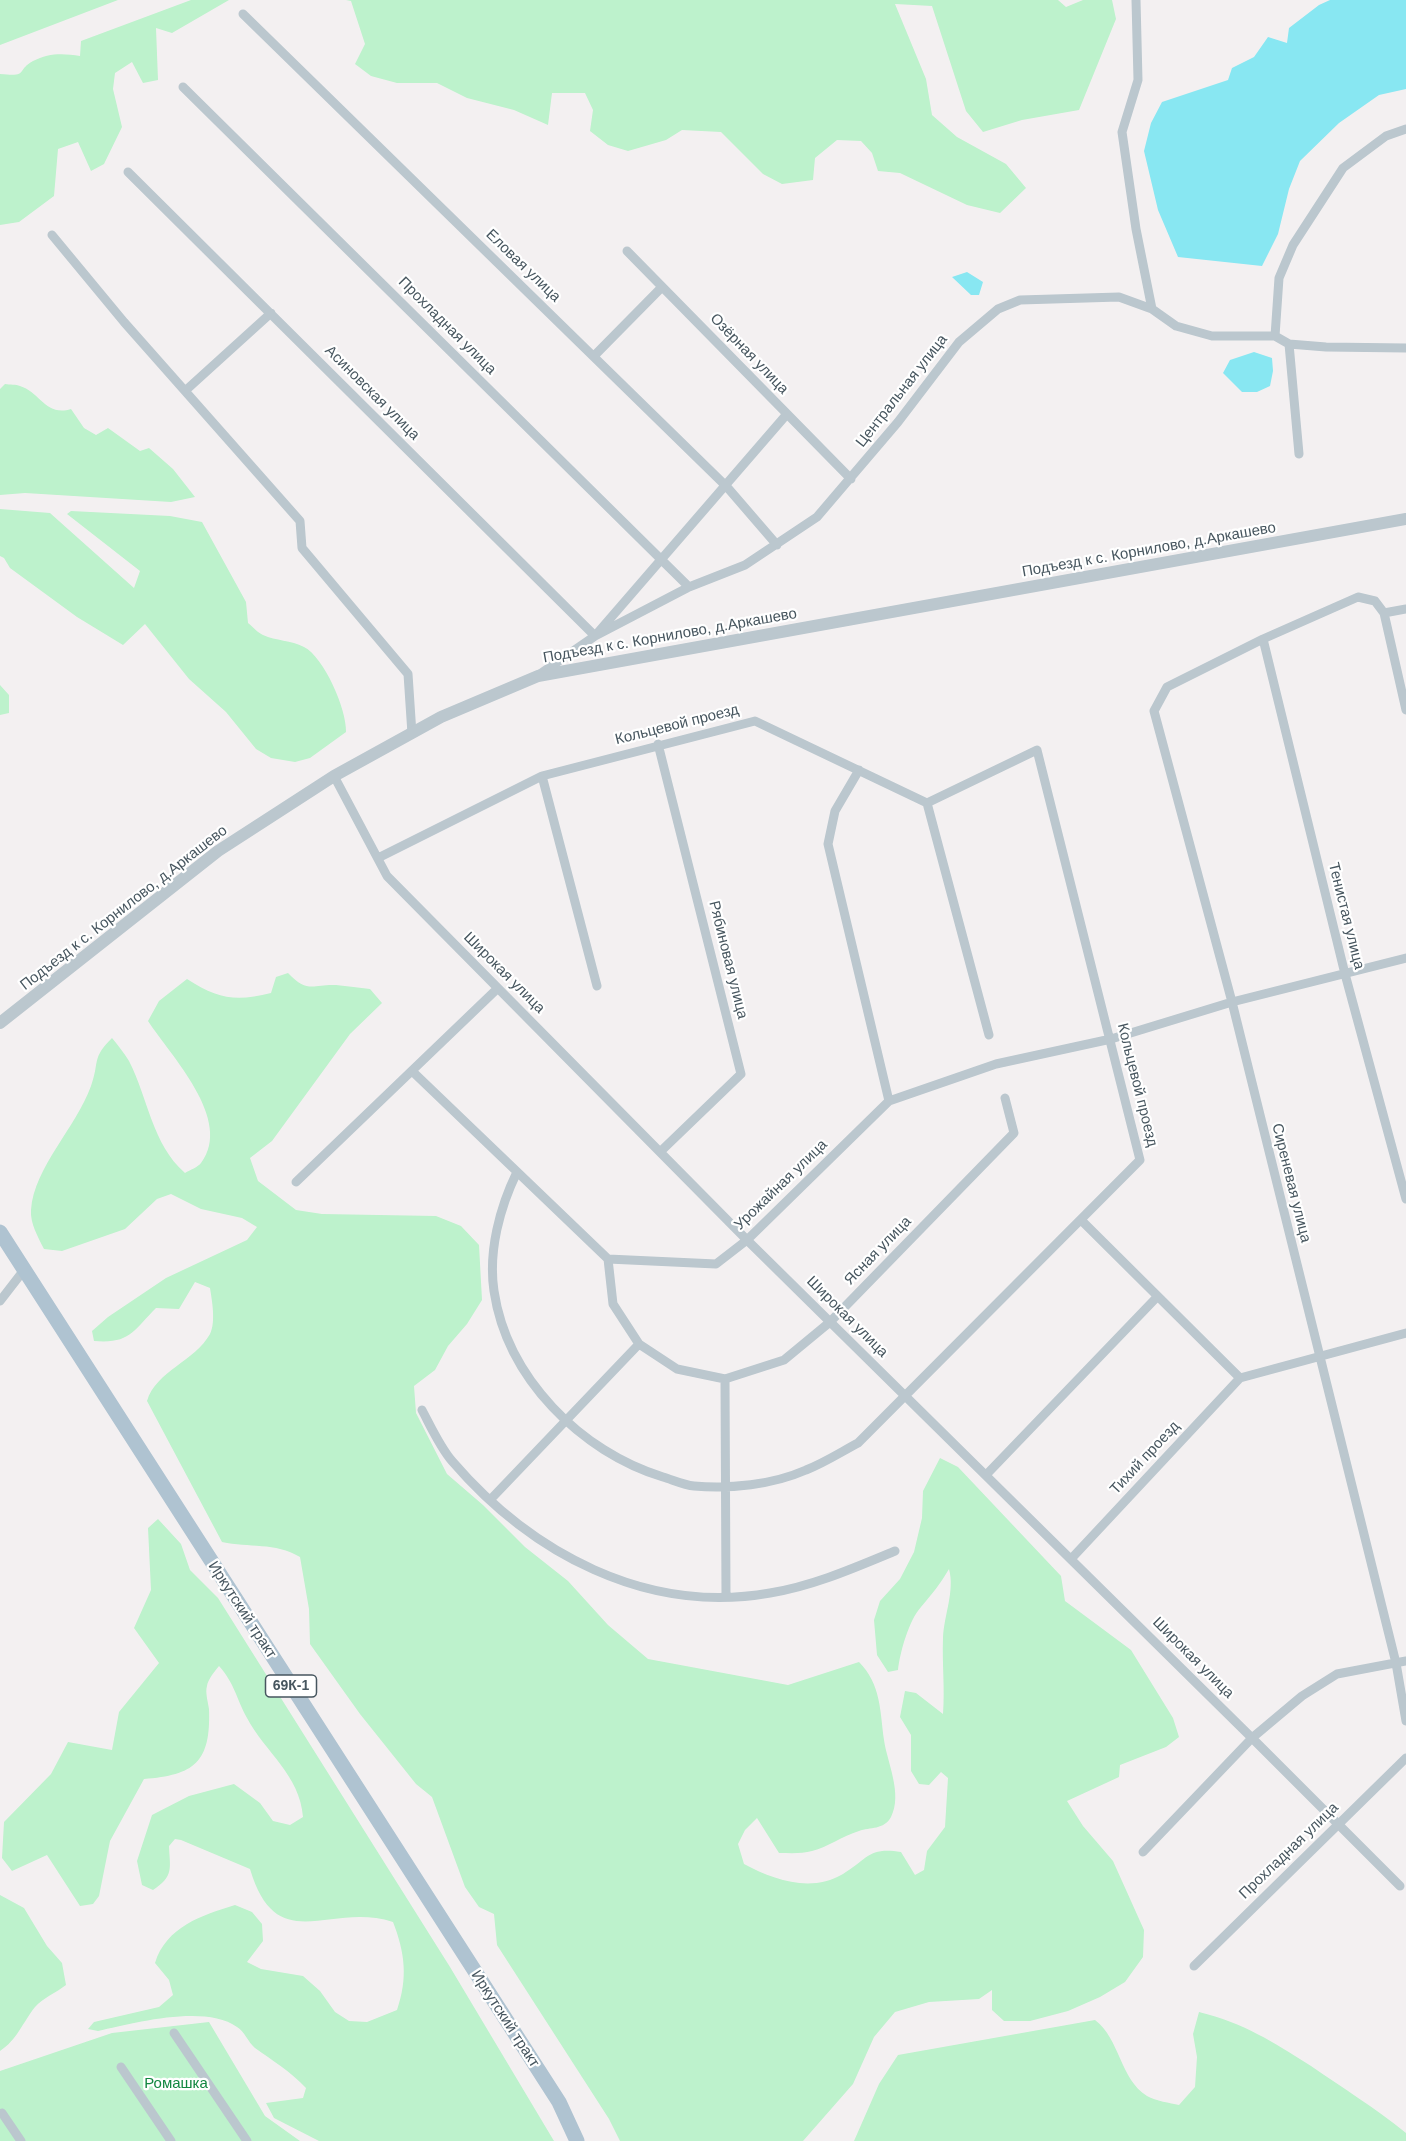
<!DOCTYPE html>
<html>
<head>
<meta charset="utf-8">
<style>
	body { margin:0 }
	canvas { display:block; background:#f3f0f1 }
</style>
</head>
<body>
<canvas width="1406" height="2141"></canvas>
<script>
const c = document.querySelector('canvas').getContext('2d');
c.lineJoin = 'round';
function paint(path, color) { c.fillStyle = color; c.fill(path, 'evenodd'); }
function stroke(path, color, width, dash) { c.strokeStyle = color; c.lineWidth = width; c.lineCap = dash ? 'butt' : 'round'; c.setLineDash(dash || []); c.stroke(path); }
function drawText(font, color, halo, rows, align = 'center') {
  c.font = font + ' Arial,sans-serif'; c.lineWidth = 4.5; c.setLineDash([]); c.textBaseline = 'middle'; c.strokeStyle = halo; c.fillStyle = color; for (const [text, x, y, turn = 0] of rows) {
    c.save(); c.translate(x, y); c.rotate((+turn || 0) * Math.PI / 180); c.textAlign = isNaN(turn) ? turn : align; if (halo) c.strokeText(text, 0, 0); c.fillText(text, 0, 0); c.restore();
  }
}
const green = new Path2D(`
	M0 0H118L0 45Z
	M191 0H229L172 33 156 28 158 80 143 83 132 62 115 73 113 89 122 127 104 164 91 171 78 142 58 149 54 196 19 222 0 225V74C30 77 15 71 33 61 48 53 63 53 80 56L81 41Z
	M346 0H1058L1066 7 1083 0H1112L1116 19 1079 110 1022 120 983 132 966 111 932 6 895 4 926 79 932 115 957 137 1006 164 1026 188 1000 213 967 205 900 173 878 171 872 153 861 141 837 140 815 158 813 180 782 184 763 174 721 132 682 130 666 140 628 151 608 145 590 131 593 110 585 93H552L548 125 514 110 467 98 437 83H397L371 76 355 64 365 44 351 1Z
	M5 384C10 385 16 384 20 386 40 392 46 417 71 409L84 428 96 435 108 428 140 451 149 448 173 469 195 497 171 502 25 493 0 495V389Z
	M0 509 50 513 134 588 140 571 67 514 71 511 170 516 202 522 246 602 248 623C253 627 258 633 263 635 276 641 291 640 304 647 324 657 347 710 346 732L310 758 295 762 271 758 256 749 226 712 189 679 145 624 123 645 77 617 10 568 4 558 0 556Z
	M0 685 9 695V713L0 715Z
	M288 973C308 994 313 984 336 985 348 986 359 988 370 989L382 1003 350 1034 272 1141 250 1158 258 1181 296 1210 322 1214 436 1216 461 1226 479 1245 482 1300 467 1324 448 1346 435 1370 414 1386 416 1413 447 1474 483 1505 525 1547 568 1581 608 1625 648 1659 788 1685 859 1662C881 1684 880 1711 884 1740 887 1762 903 1794 891 1817 884 1830 870 1827 859 1831 842 1836 828 1847 812 1851 802 1854 789 1853 779 1853L757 1818 745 1830 738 1844 744 1864C774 1880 811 1893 843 1874 868 1859 868 1847 901 1852L915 1875 924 1870 927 1851 945 1827 948 1778 941 1772 929 1785 919 1784 911 1771V1735L900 1717 905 1691 916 1693 943 1714C945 1688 942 1664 943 1638 944 1615 955 1591 949 1569 941 1583 932 1594 921 1607 909 1620 900 1652 898 1670L888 1672 877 1655 874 1620 880 1601 900 1579 914 1552 922 1518 923 1491 940 1458 958 1467 1061 1576 1065 1601 1131 1650 1173 1718 1179 1737 1166 1747 1120 1765 1119 1777 1067 1801 1083 1826 1113 1861 1144 1930 1143 1957 1125 1982 1100 1997 1068 2011 1030 2021H1004L992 2010V1990L979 1999 929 2002 895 2012 874 2037 853 2084 803 2141H620L609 2119 497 1945 494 1914 479 1907 465 1887 432 1797 416 1784 360 1714 310 1644 309 1609 300 1557C275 1542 249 1548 222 1542L147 1401C156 1371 195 1361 210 1334 216 1322 212 1301 210 1288L195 1282 179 1309 156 1308C133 1331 130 1344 94 1341L92 1331 108 1317 166 1278 247 1240 257 1227 242 1218 201 1209 171 1194 157 1199 125 1229 62 1251 44 1249C38 1237 30 1223 31 1210 34 1167 76 1128 91 1086 100 1061 91 1059 112 1038 118 1045 124 1053 129 1061 148 1098 152 1144 185 1173 190 1170 198 1167 201 1163 234 1120 170 1055 148 1021L159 1001 187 979C218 999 236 1002 271 993L276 977Z
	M158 1519 181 1544 190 1570 218 1598 450 1967 554 2141H319L274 2118 266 2103 303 2098 306 2088C290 2071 273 2061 255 2048 248 2042 245 2032 237 2027 205 2004 134 2023 98 2031L88 2029 94 2022 159 2007 173 1995 169 1980 155 1963C166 1927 202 1915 235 1905L252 1912 262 1924 263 1941 247 1962 261 1969 303 1976 320 1991 335 2012 349 2021 367 2022 397 2010C408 1978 405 1953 393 1922 329 1901 277 1959 250 1869L181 1840 175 1839 169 1846C170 1869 174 1876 153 1890L142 1885 137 1861 152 1815 189 1796 234 1784 260 1803 273 1821 290 1825 303 1817C300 1775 265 1752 247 1718 236 1698 235 1684 219 1666 215 1671 208 1679 207 1686 205 1692 208 1702 209 1709 211 1763 194 1775 144 1779L110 1841 99 1896 93 1904 80 1906 47 1855 12 1871 2 1858 4 1822 51 1774 68 1742 112 1750 119 1712 159 1663 134 1628 151 1590 148 1528Z
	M0 1895 24 1908 47 1946 62 1963 66 1985C57 1992 43 1998 35 2007 23 2022 17 2040 0 2051Z
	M1199 2012C1244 2023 1273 2042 1311 2066 1343 2088 1375 2108 1406 2133V2141H854L879 2084 898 2055 1095 2020C1120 2039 1120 2079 1147 2096 1156 2101 1170 2103 1179 2105L1195 2087 1197 2057 1193 2034Z
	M209 2022 265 2116 300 2141H0V2071L112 2033Z`);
const water = new Path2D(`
	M1330 0H1406V89L1379 95 1339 123 1300 161 1289 189 1278 234 1262 266 1178 257 1158 210 1144 151 1151 123 1162 102 1228 80 1232 68 1254 57 1268 37 1287 43 1289 28 1319 5Z
	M967 272 983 282 979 295H971L952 277Z
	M1254 352 1272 358 1273 371 1270 386 1257 392H1242L1223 373 1230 360Z`);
const minor = new Path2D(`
	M1136 0 1138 80 1122 132 1136 229 1152 309
	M243 14 727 487 777 545
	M183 87 689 587
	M128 172 595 636 787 414
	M52 235 124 322 300 521 302 548 408 674 412 734
	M627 251 851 479
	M1275 336 1279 278 1293 245 1343 168 1386 136 1406 129
	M1289 344 1299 454
	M594 356 662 287
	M185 391 271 313
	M1406 609 1384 613 1375 601 1358 597 1263 639 1167 687 1154 711 1232 1002 1396 1663 1406 1721
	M1384 613 1406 710
	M1263 639 1345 974 1406 1199
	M540 674 595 636 689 587 745 565 817 517 898 422 959 342 998 309 1020 300 1119 297 1152 309 1176 326 1212 336H1275L1289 344 1326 347 1406 348
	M658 744 741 1074 660 1152
	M334 776 387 876 747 1240 1252 1738 1302 1696 1337 1674 1406 1661
	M542 776 597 986
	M927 803 989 1035
	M378 858 542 776 755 721 927 803 1037 750 1140 1160 858 1443C841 1452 824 1463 806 1470 772 1485 730 1489 694 1486 684 1485 673 1480 663 1477 581 1452 507 1378 494 1291 488 1251 500 1207 517 1172
	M412 1071 608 1259 716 1264 747 1240 889 1101 828 844 835 811 859 770
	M889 1101 996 1064 1111 1039 1232 1002 1406 958
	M296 1182 498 988
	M1081 1220 1240 1378
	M608 1259 613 1304 639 1344 677 1369 725 1379 784 1360 830 1322 1014 1133 1005 1098
	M0 1301 24 1270
	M1240 1378 1406 1333
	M725 1379 726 1596
	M422 1410C431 1427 440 1447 452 1461 531 1553 646 1615 770 1593 813 1586 854 1568 895 1551
	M986 1475 1157 1297
	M490 1500 639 1344
	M1071 1559 1240 1378
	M1143 1852 1252 1738 1400 1886
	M1194 1966 1406 1758
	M174 2033 247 2141
	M121 2067 171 2141
	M2 2113 21 2141`);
const tertiary = new Path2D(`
	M0 1023 218 851 334 776 441 717 538 676 1406 519`);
const primary = new Path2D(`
	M0 1232 559 2102 577 2141`);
const shields = [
	[291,1686,51]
];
const shieldNames = [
	["69К-1",291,1686]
];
const streetNames = [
	["Еловая улица",523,266,44],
	["Прохладная улица",447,326,45],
	["Озёрная улица",749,354,46],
	["Центральная улица",902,391,-52],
	["Асиновская улица",372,393,45],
	["Подъезд к с. Корнилово, д.Аркашево",1149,550,-10],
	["Подъезд к с. Корнилово, д.Аркашево",670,636,-10],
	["Кольцевой проезд",677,725,-14],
	["Подъезд к с. Корнилово, д.Аркашево",124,908,-38],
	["Тенистая улица",1346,916,76],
	["Рябиновая улица",728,960,76],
	["Широкая улица",504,973,45],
	["Кольцевой проезд",1137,1085,76],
	["Сиреневая улица",1291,1183,76],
	["Урожайная улица",781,1185,-44],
	["Ясная улица",878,1251,-46],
	["Широкая улица",847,1317,45],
	["Тихий проезд",1145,1458,-47],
	["Иркутский тракт",242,1610,57],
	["Широкая улица",1193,1658,45],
	["Прохладная улица",1289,1851,-44],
	["Иркутский тракт",505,2019,57]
];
const parkNames = [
	["Ромашка",176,2084]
];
paint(green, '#bdf2cc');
paint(water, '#88e7f2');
stroke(minor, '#bbc7ce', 9);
stroke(tertiary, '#bbc7ce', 12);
stroke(primary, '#afc3d1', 15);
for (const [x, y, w] of shields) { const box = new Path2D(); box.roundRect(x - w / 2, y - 11, w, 22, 4.5); c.fillStyle = '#fff'; c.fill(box); stroke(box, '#47565f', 1.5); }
drawText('bold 14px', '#47565f', null, shieldNames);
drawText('15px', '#47565f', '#fff', streetNames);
drawText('15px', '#128740', '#fff', parkNames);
</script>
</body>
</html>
